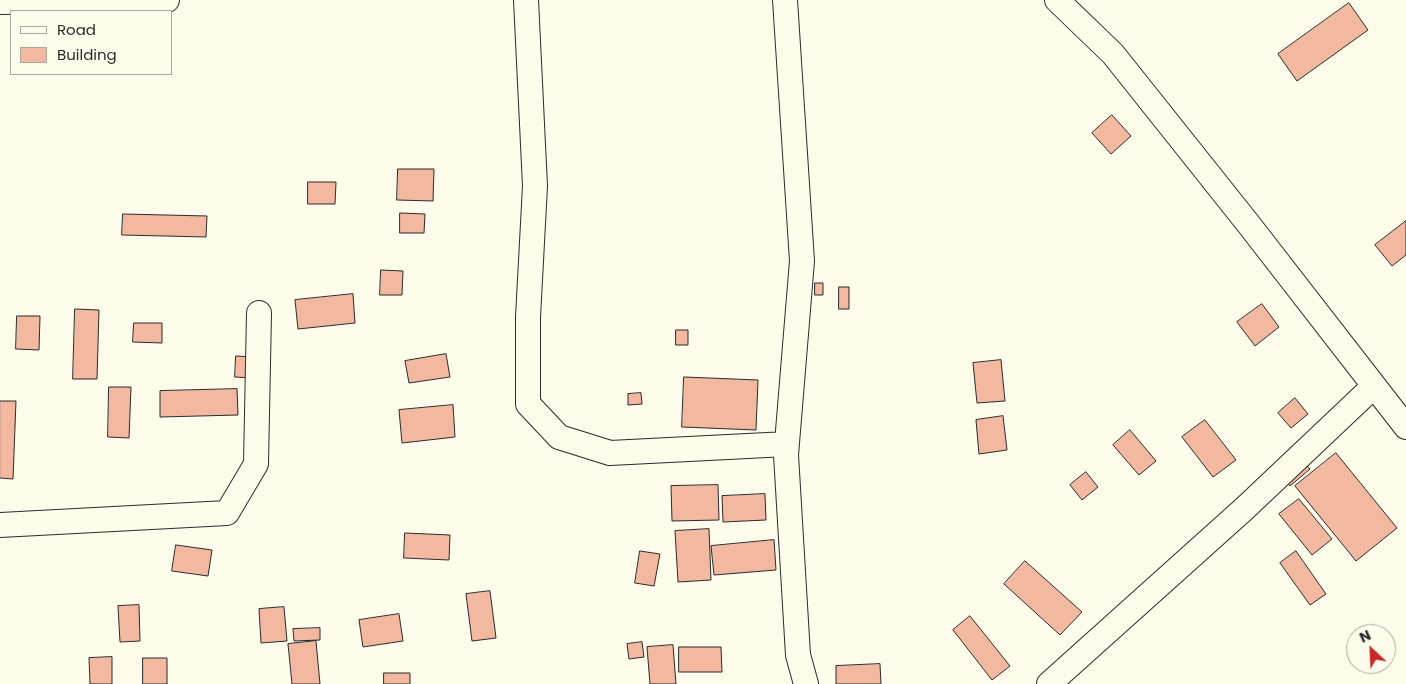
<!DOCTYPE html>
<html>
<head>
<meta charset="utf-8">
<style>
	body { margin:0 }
	#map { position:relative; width:1406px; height:684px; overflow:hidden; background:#fdfbea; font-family:Poppins,sans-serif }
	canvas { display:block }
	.legend { position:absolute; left:10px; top:10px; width:162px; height:65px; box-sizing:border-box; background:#fdfbea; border:1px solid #a9a89e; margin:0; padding:6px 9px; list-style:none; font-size:15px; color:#2b2b2b }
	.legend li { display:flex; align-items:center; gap:10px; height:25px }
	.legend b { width:25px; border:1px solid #a9a89e }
	.north { position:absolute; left:1346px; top:624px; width:50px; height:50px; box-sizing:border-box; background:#fdfbea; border:1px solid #a9a89e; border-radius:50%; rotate:335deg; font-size:14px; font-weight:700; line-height:20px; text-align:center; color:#2b2b2b }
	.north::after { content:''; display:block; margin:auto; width:18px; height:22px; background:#c62828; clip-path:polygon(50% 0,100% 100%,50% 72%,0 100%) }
</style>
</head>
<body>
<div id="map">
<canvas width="1406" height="684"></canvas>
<ul class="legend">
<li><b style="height:6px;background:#fdfbea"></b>Road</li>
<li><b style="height:14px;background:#f2b8a0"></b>Building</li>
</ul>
<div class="north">N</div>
</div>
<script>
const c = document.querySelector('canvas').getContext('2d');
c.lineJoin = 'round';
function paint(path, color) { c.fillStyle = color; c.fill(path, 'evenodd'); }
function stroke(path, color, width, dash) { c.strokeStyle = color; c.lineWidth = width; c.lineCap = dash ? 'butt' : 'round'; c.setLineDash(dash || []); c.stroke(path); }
const building = new Path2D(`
	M1349 3 1368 30 1297 81 1278 54Z
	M1112 115 1131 136 1111 154 1092 133Z
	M398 169H434L433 201 397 200Z
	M308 182H336L335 204H308Z
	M400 213 425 214 424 233H400Z
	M123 214 207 216 206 237 122 235Z
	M1406 221V255L1392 266 1375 245Z
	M381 270 403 271 402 295H380Z
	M815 283H823V295H815Z
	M839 287H849V309H839Z
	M353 294 355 323 298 329 295 300Z
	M1262 304 1279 327 1255 346 1237 322Z
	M75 309 99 310 97 379H73Z
	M17 316H40L39 350 16 349Z
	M134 323H162V343L133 342Z
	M676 330H688V345H676Z
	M446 354 450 377 409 383 405 361Z
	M236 356 254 357 253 378 235 377Z
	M1001 360 1005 401 977 403 973 363Z
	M684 377 758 380 756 430 682 427Z
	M109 387H131L129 438 108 437Z
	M237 389 238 415 160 417V391Z
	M641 393 642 404 628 405V394Z
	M1295 398 1308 414 1291 428 1278 413Z
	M0 401H16L13 479 0 478Z
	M453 405 455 437 402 443 399 410Z
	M1003 416 1007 450 979 454 976 420Z
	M1205 420 1236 460 1213 477 1182 437Z
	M1130 430 1156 461 1139 475 1113 445Z
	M1336 453 1397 528 1356 561 1295 486Z
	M1304 462 1310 469 1290 486 1284 479Z
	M1086 472 1098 487 1082 500 1070 485Z
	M718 485 719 520 672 521 671 486Z
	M765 494 766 520 723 522 722 496Z
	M1299 499 1332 539 1312 555 1279 514Z
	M709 529 711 580 678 582 675 531Z
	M405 533 450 535 449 560 404 558Z
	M774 540 776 570 714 575 711 546Z
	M176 545 212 550 208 576 172 571Z
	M640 551 660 554 654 586 635 583Z
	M1296 551 1326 594 1310 605 1280 563Z
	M1025 561 1082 612 1060 635 1004 584Z
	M490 591 496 638 472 641 466 594Z
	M139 605 140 641 120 642 118 606Z
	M284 607 287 641 261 643 259 609Z
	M399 614 403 641 363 647 359 620Z
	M970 616 1010 666 992 680 953 630Z
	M320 628V640L294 641 293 629Z
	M316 641 320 684H292L288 644Z
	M642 642 644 657 629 659 627 644Z
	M673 645 676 684H650L647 647Z
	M679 647H721L722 672H679Z
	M112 657V684H90L89 658Z
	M143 658H167V684H143Z
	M880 664 881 684H836V666Z
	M384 673H410V684H384Z`);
const minor = new Path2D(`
	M526 0 535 186 528 317V404L559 437 610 453 787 444
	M785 0 802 261 786 455 798 655 806 684
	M1057 0 1113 54 1250 226 1406 427
	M0 2 167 0
	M0 525 227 513 256 464 259 313
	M1049 684 1244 509 1374 386`);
paint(building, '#f2b8a0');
stroke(building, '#2b2b2b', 1);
stroke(minor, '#2b2b2b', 26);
stroke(minor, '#fdfbea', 24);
</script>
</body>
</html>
